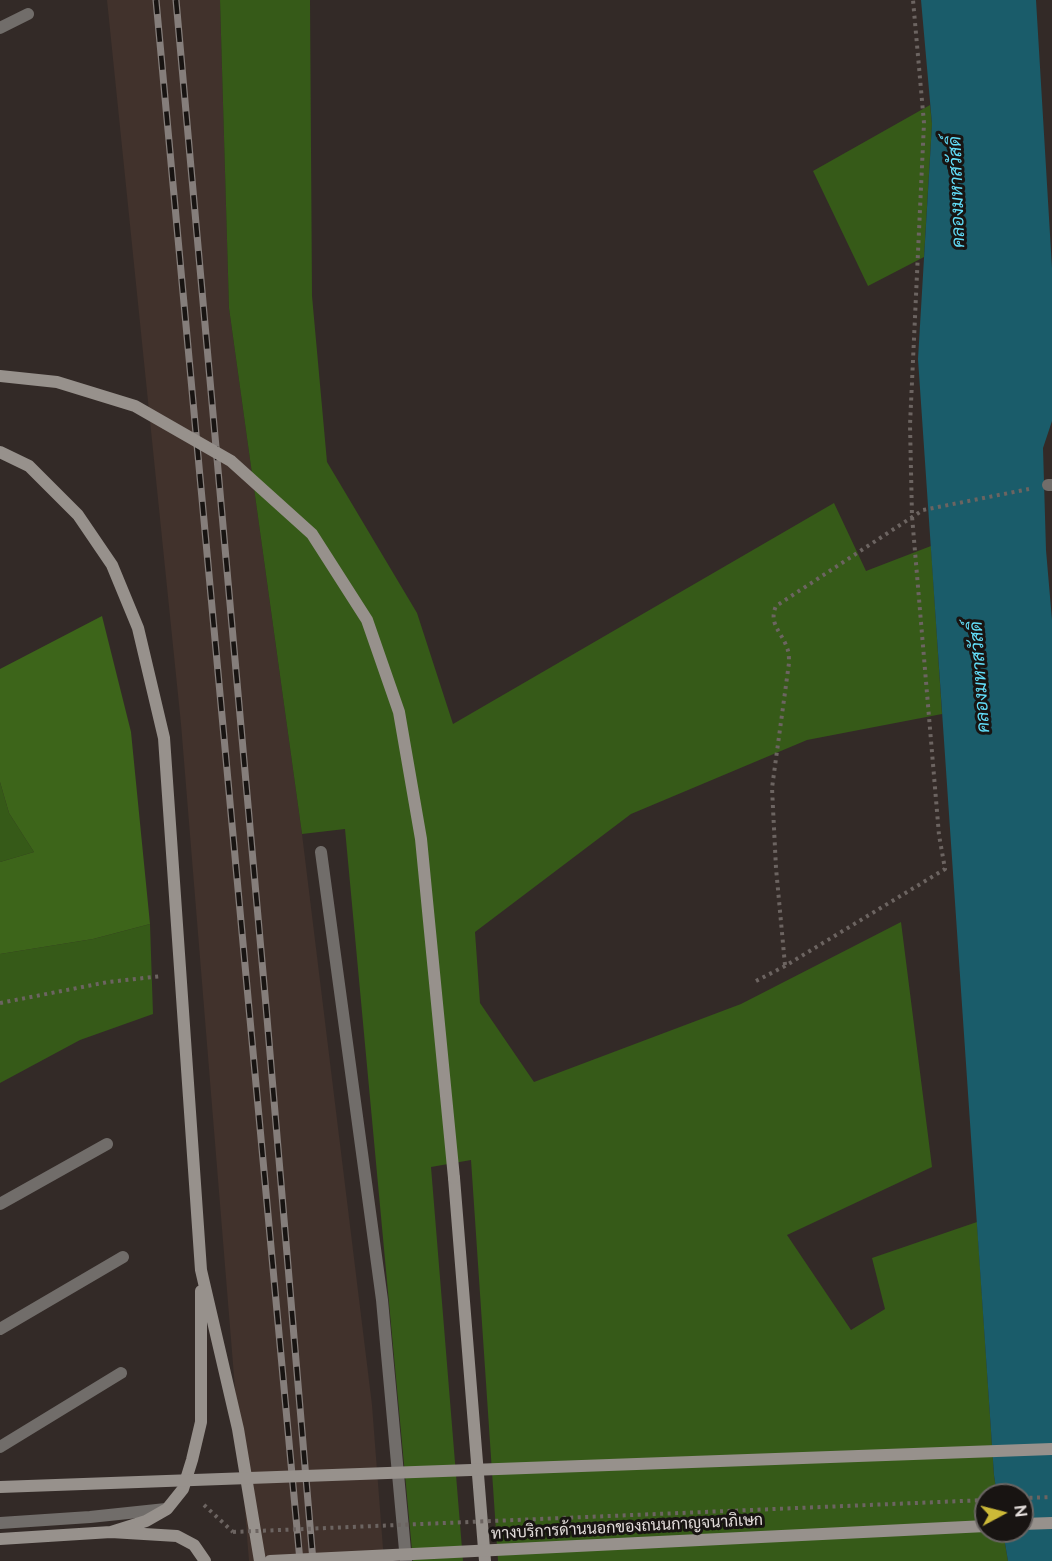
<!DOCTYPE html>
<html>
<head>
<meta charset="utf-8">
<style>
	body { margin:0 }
	#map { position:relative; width:1052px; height:1561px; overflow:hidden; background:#332a27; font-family:Raleway,sans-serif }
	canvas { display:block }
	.north { position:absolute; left:974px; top:1483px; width:60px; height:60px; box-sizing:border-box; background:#181412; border:2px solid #696462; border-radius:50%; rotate:83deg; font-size:16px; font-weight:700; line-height:24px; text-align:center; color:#e2dcda }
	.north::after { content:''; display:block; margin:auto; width:21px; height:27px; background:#ccb938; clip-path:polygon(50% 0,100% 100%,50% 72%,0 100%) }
</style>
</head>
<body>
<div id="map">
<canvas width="1052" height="1561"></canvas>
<div class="north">N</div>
</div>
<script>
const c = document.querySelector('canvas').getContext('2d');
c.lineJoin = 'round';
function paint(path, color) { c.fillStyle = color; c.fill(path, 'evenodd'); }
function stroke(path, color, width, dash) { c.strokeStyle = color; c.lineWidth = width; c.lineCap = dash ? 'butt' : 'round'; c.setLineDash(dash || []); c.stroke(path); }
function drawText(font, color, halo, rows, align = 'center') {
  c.font = font + ' Raleway,Sarabun,sans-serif'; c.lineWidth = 6; c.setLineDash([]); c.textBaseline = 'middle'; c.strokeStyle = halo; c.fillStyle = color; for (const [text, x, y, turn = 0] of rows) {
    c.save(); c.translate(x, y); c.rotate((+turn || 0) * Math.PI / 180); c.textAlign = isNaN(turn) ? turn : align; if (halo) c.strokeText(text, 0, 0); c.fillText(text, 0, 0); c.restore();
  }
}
const built = new Path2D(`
	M107 0H220L229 308 302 834 372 1405 384 1561H249L181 724Z`);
const green = new Path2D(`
	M220 0H310L312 296 327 462 417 613 453 724 834 503 866 571 931 546 942 714 807 740 631 814 475 932 480 1003 534 1082 741 1004 901 922 932 1167 787 1235 851 1330 885 1309 872 1258 977 1222 994 1475 997 1495H986V1531H1003L1008 1561H498L471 1160 431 1167 463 1561H413L345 829 302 834 229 308Z
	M930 105 932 124 924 257 868 286 813 171Z
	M0 782 9 813 34 852 0 862Z
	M150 924 153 1014 80 1040 0 1083V954L93 939Z`);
const forest = new Path2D(`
	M102 616 131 732 150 924 93 939 0 954V862L34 852 9 813 0 782V669Z`);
const water = new Path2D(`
	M921 0H1036L1052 268V421L1043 448 1046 550 1052 620V1561H1008L1003 1531H1022V1495H997L994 1475 918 359 932 124Z`);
const path = new Path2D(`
	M785 965 776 868 772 788 789 663C789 658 789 652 787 648 782 632 768 624 776 606L923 510 1029 489
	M756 981 785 966 945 869 939 835 912 516 910 425 924 123 913 0
	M0 1003 108 982 162 976
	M1022 1498 1052 1497
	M204 1505 233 1532`);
const service = new Path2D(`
	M321 852 382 1300 406 1561`);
const minor = new Path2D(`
	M0 28 28 14
	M1048 485H1052
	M0 1204 107 1144
	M0 1329 123 1257
	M0 1447 121 1373
	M0 1523 90 1517 166 1509`);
const secondary = new Path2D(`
	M0 452 29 466 78 515 112 565 138 628 164 738 201 1270 238 1429 260 1561
	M454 1178 485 1561
	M1022 1524 1052 1523
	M111 1532 146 1521 167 1509 183 1489 192 1460 201 1422V1291
	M0 1539 111 1532 177 1536 194 1545 205 1561`);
const rail = new Path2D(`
	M156 0 300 1561
	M176 0 266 1006 313 1561`);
const pathBridge = new Path2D(`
	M233 1532 986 1500`);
const secondaryBridge = new Path2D(`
	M0 376 57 382 135 406 231 461 312 534 367 620 399 712 421 839 454 1178
	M0 1487 1052 1449
	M270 1561 986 1526`);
const streetNames = [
	["ทางบริการด้านนอกของถนนกาญจนาภิเษก",627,1527,-3]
];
const waterNames = [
	["คลองมหาสวัสดิ์",957,192,-92],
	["คลองมหาสวัสดิ์",980,677,-94]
];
paint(built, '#41322c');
paint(green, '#365a18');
paint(forest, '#3d651a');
paint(water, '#1a5c6a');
stroke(path, '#6c6461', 4, [3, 4.5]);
stroke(service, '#716d6a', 12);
stroke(minor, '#716d6a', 12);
stroke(secondary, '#97918c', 12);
stroke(rail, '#857e7b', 7);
stroke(rail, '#181412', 4.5, [14]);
stroke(pathBridge, '#6c6461', 4, [3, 4.5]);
stroke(secondaryBridge, '#97918c', 12);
drawText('16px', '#e2dcda', '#181412', streetNames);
drawText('italic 18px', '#62ddf8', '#181412', waterNames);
</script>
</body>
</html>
